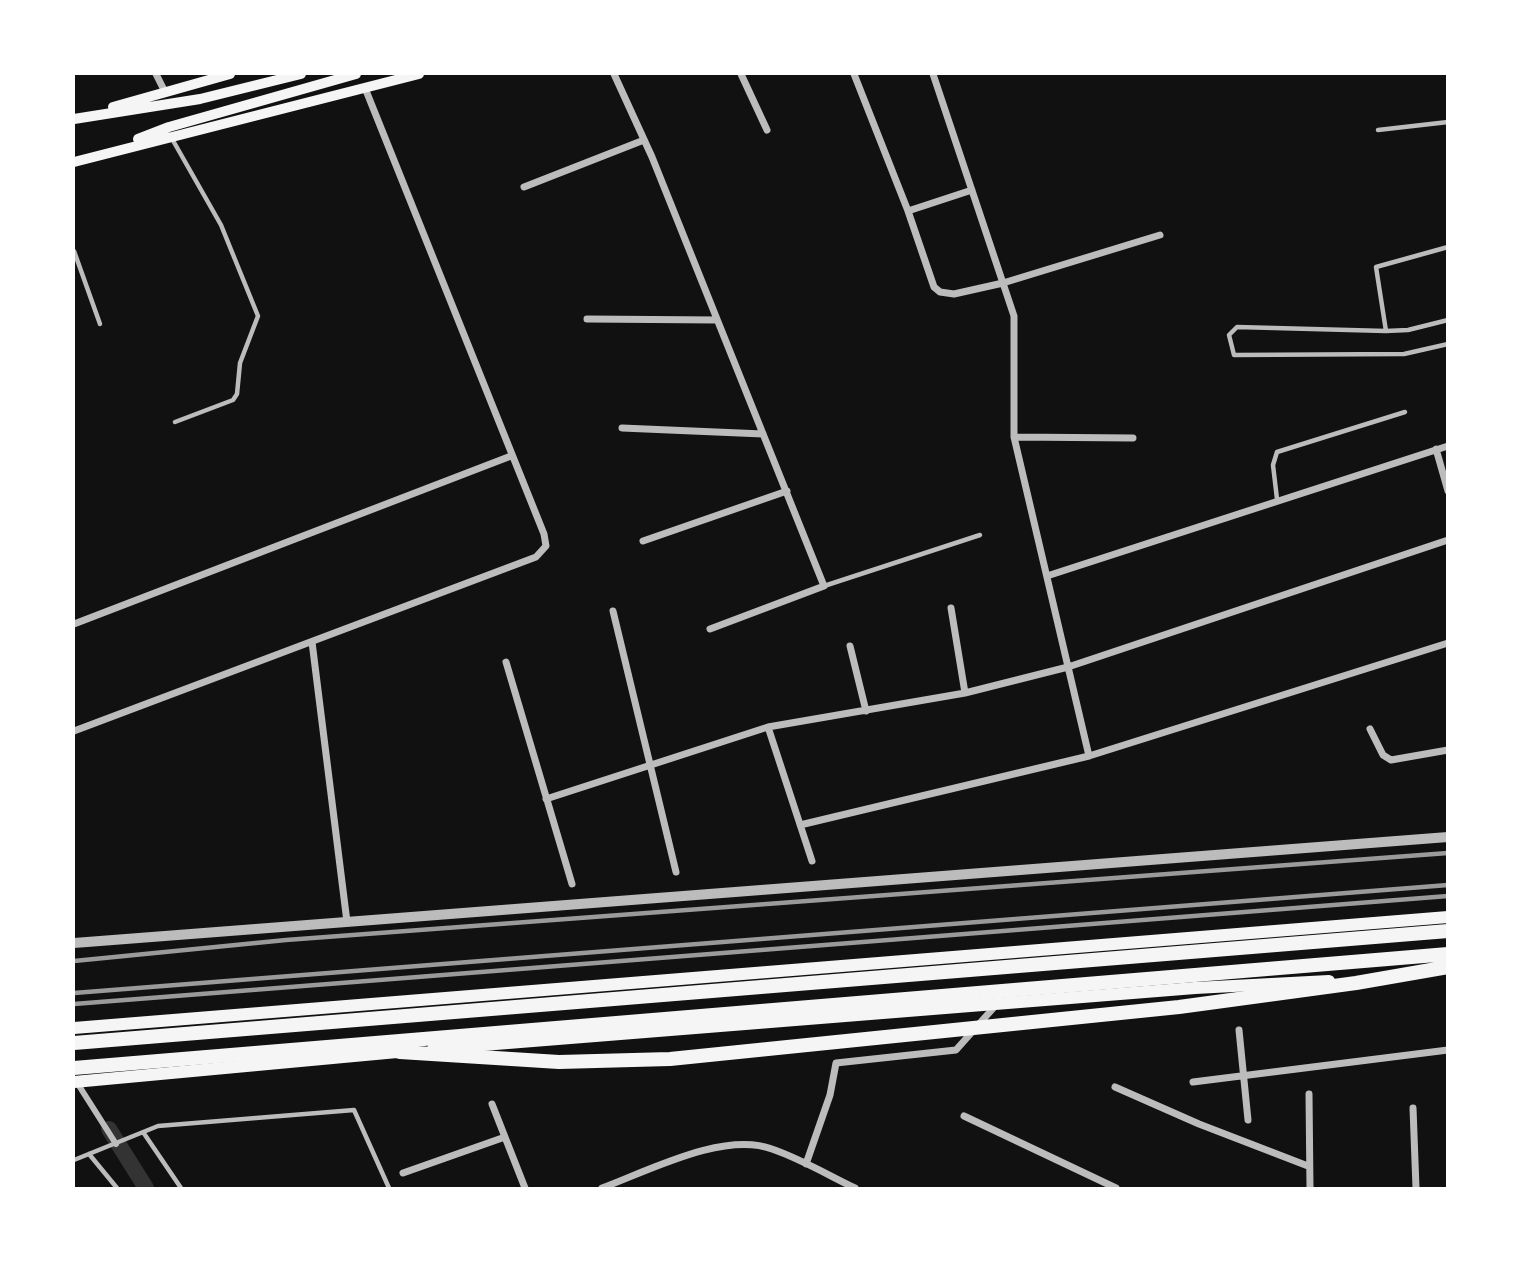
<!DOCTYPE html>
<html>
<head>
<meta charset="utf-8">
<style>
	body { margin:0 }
	#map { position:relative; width:1521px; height:1262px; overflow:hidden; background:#111; font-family:"Varela Round",sans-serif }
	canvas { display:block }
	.frame { position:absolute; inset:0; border:75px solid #fff; pointer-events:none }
</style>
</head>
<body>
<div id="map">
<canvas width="1521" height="1262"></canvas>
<div class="frame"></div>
</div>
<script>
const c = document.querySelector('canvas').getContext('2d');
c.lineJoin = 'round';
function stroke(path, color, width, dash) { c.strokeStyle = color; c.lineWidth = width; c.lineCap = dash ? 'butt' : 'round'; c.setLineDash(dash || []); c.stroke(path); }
const canal = new Path2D(`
	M109 1129 146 1188`);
const service = new Path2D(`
	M1378 130 1448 122
	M171 137 221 225 258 316 240 363 237 394 233 400 175 422
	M74 251 100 324
	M1448 320 1408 330 1386 331 1237 327 1229 335 1234 355 1404 354 1448 344
	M1386 331 1376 267 1448 247
	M1277 499 1273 465 1277 452 1405 412
	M824 586 980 535
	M143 1132 181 1188
	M89 1154 117 1188
	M74 1160 158 1126 354 1110 389 1188`);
const pedestrian = new Path2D(`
	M76 1081 116 1144`);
const minor = new Path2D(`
	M156 74 165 92
	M614 74 652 157 824 586 710 629
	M741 74 767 130
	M854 74 908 211 934 287 940 292 954 294 1003 283 1160 235
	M933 74 1014 316V437L1089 756
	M524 187 644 140
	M908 211 972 190
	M587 319 717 320
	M622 428 763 434
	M1014 437 1133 438
	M1436 449 1448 491
	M643 541 787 491
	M1047 576 1448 446
	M951 608 965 693
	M613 611 676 872
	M74 624 511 456
	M312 642 347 922
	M850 646 866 711
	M506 662 572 884
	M768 727 812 861
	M1370 729 1383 755 1391 760 1448 750
	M74 731 536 557 546 546 544 534 365 88
	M546 799 768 727 965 693 1068 667 1448 540
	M800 825 1089 756 1448 643
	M1239 1030 1248 1120
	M1193 1082 1448 1050
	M1115 1087 1199 1124 1308 1166
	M1309 1094 1310 1188
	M492 1104 525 1188
	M1413 1108 1416 1188
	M964 1116 1116 1188
	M806 1164 830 1095 836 1063 956 1050 996 1005
	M403 1173 505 1137
	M602 1188C648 1171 724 1131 772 1149 801 1159 828 1175 855 1188`);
const tertiary = new Path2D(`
	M74 943 1448 837`);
const secondary = new Path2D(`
	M113 107 230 74
	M74 119 200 99 301 74
	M138 139 169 127 356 74
	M74 162 419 74`);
const primary = new Path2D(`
	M74 1028 1448 917
	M433 1049 1195 988 1329 981
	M74 1082 408 1051`);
const motorway = new Path2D(`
	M74 1043 1448 931
	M400 1052 559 1062 670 1059 1179 1007 1356 983 1448 967
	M74 1068 1448 954`);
const rail = new Path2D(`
	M74 961 286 940 1448 853
	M74 993 1448 885
	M74 1004 1448 896`);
stroke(canal, '#333', 16);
stroke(service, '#bcbcbc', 4.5);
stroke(pedestrian, '#bcbcbc', 6);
stroke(minor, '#bcbcbc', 7);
stroke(tertiary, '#bcbcbc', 10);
stroke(secondary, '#f5f5f5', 10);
stroke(primary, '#f5f5f5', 12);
stroke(motorway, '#f5f5f5', 14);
stroke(rail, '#9a9a9a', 4.5);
</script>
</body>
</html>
